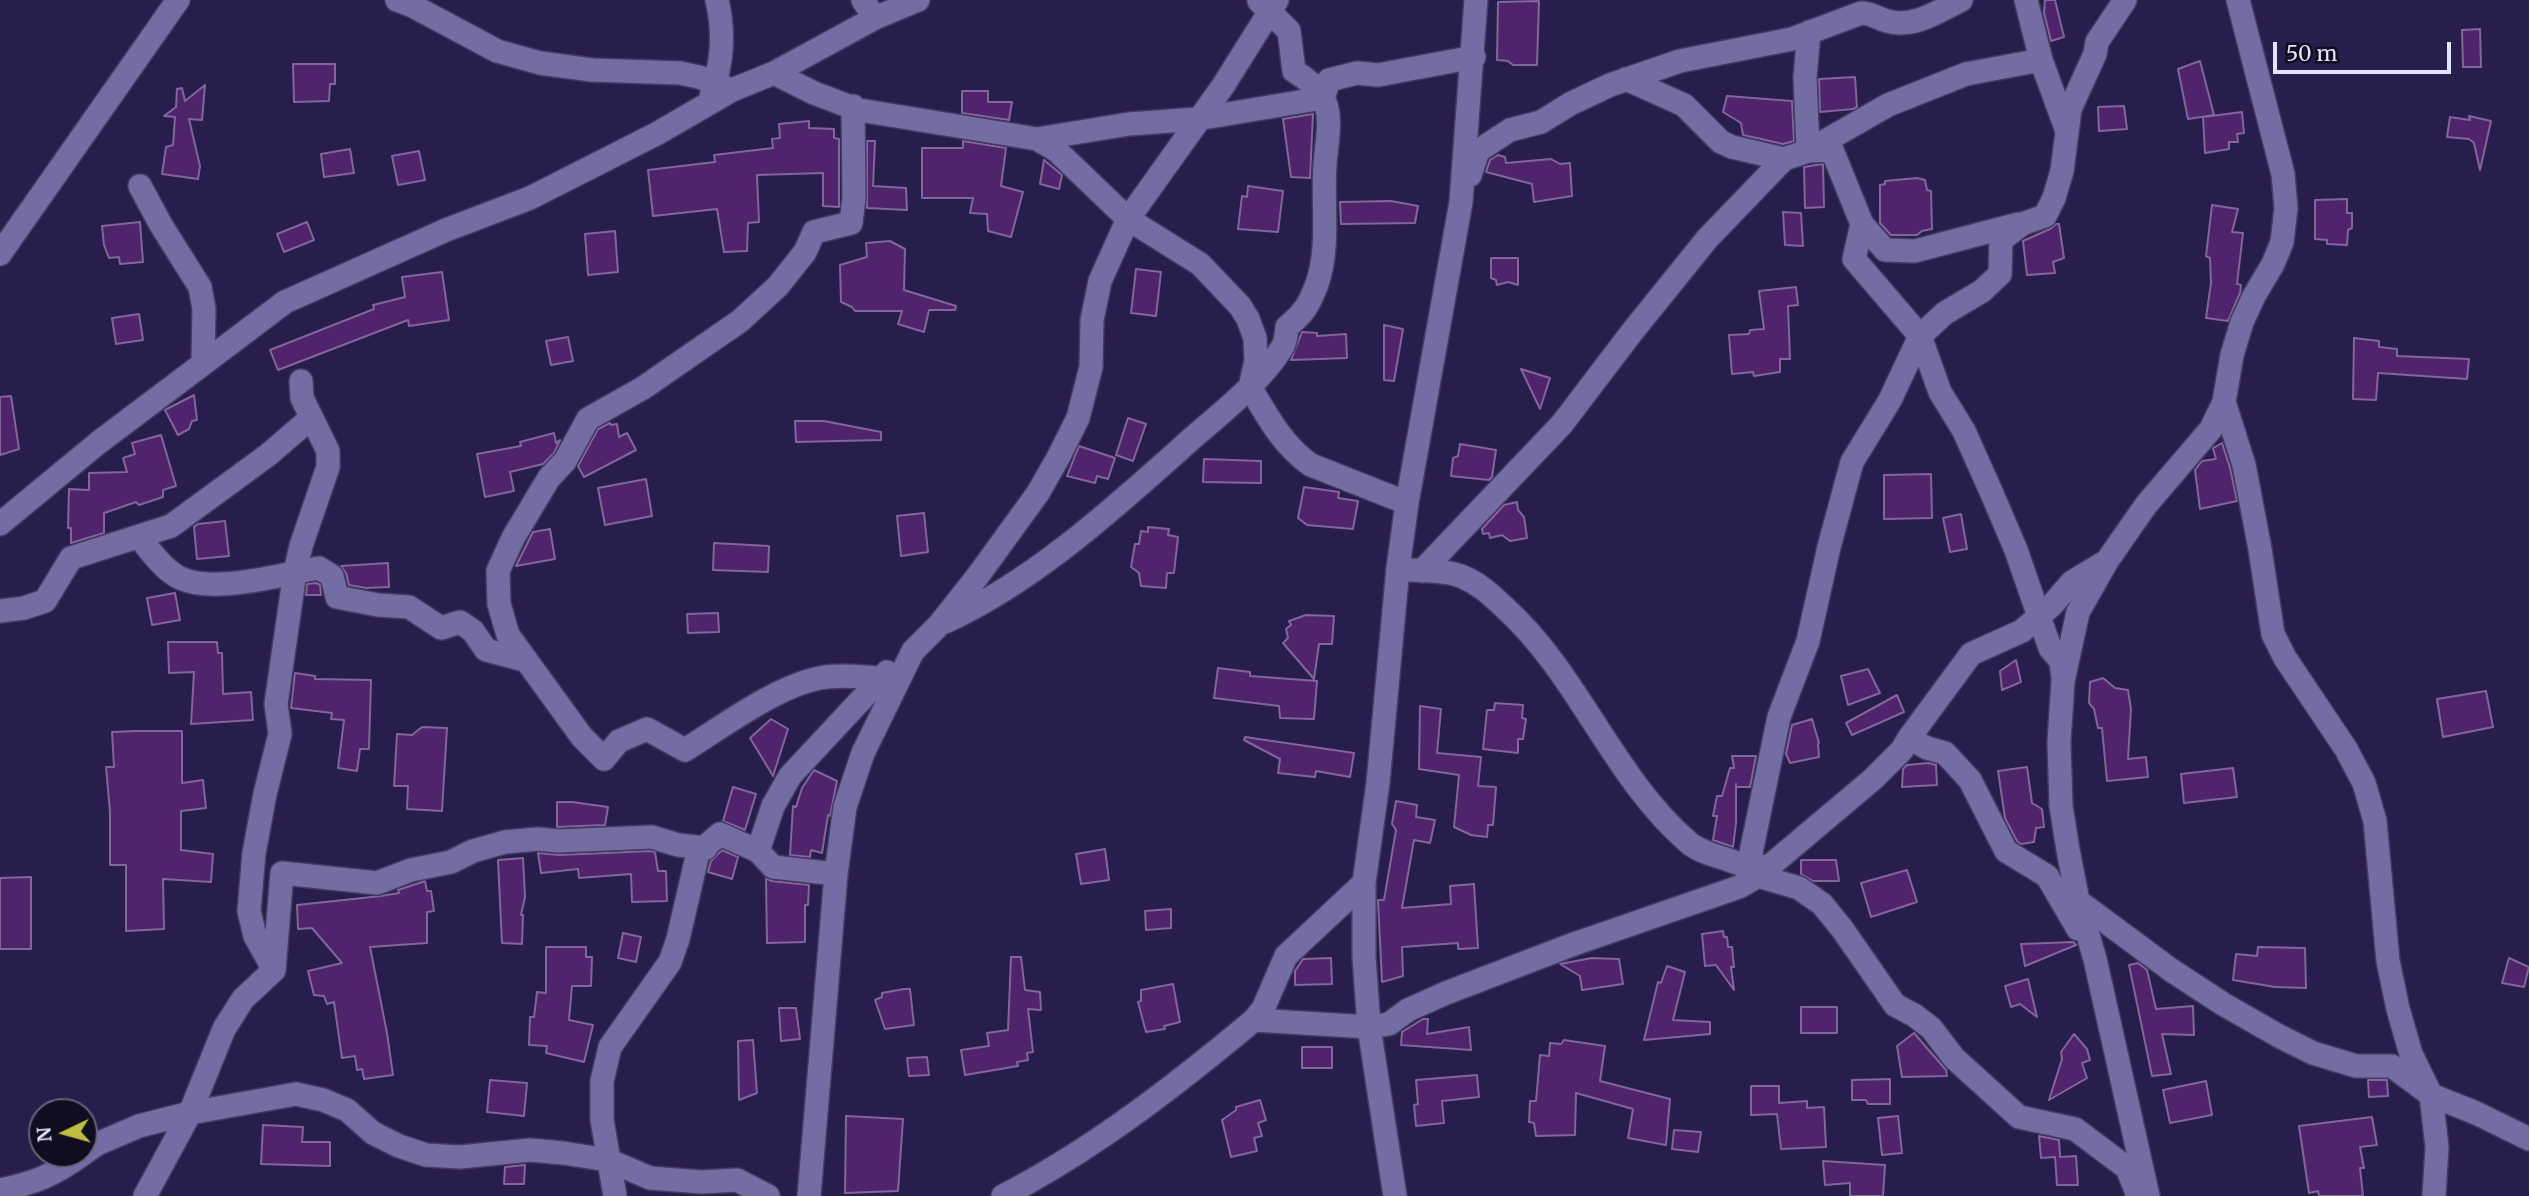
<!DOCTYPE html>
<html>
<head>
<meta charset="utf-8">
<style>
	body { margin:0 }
	#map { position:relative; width:2529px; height:1196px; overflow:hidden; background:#271e4d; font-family:Merriweather,serif }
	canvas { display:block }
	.north { position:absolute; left:28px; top:1098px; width:70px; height:70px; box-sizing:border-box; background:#100d21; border:2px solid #656379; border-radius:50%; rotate:265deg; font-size:19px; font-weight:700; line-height:28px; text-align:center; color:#e4e3fc }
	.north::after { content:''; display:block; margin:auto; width:24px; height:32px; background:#bfbe41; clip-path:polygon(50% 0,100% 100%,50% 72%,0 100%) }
	.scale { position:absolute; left:2273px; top:42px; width:178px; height:32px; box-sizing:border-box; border:4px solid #e4e3fc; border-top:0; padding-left:9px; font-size:21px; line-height:24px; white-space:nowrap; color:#e4e3fc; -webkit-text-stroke:5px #100d21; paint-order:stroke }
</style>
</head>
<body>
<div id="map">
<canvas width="2529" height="1196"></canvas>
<div class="north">N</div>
<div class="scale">50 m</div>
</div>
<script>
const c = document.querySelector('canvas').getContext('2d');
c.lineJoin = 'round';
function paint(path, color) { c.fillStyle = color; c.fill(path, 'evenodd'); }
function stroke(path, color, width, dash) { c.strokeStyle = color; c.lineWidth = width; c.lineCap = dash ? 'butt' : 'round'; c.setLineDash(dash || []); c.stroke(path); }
const building = new Path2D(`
	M2045 0H2055L2064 37 2051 41 2044 13Z
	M1539 1 1537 65H1513L1508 61 1497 60 1498 2Z
	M2480 29 2481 67H2463L2462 30Z
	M2200 61 2214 115 2188 119 2178 69Z
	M293 64H335V84H330L329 101 294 102Z
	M1855 77 1857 107 1853 109 1820 112 1819 79Z
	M205 85 202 120 189 119 200 166 198 179 162 174 166 147 173 145 175 117 164 116 176 107 177 89 182 88 185 101Z
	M962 91H988V102H1012L1009 120 962 113Z
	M1727 96 1792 101 1794 141 1783 144 1743 135 1741 123 1723 112Z
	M2124 106 2127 129 2099 131 2098 107Z
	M2242 112 2244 133 2237 134 2238 142H2229V149L2205 153 2203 117Z
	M1313 114 1310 178 1291 177 1283 119Z
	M2469 116 2491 121 2480 170 2474 143 2469 139 2447 137 2450 117 2470 120Z
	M809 121V128L834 129V138L839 139V207L823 206V173L757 175 759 222 748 223 747 251 724 252 717 209 653 216 648 170 715 162 714 155 773 148 772 139 780 138 779 124Z
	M867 141H875L873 186 906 188 907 210 867 208Z
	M963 141 1006 148 1001 186 1023 192 1011 237 988 231 987 214 970 213 973 198H922V148H963Z
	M350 149 354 173 324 177 321 154Z
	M419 151 425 180 398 185 392 156Z
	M1498 155 1505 157 1506 163 1551 159 1560 164 1570 163 1572 196 1534 202 1532 184 1486 172 1490 160Z
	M1044 160 1062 175 1059 189 1040 184Z
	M1823 164 1824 207 1805 208 1804 167Z
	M1917 178 1925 180 1927 190 1931 191 1932 229 1922 231 1917 235H1891L1880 223V185L1885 184V181Z
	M1248 186 1283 191 1278 232 1238 229 1242 196 1247 197Z
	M2347 199V213H2352V228L2348 230 2347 245 2327 244V240L2315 239V200Z
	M1391 201 1418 206 1415 223 1341 224 1340 202Z
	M2212 205 2238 209 2232 232 2243 233 2237 284 2241 285 2240 293 2228 321 2206 318 2211 283 2210 258 2206 256Z
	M1783 212 1801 213 1803 246 1785 245Z
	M140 222 143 262 120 264 119 257 109 258 104 245 102 226Z
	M307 222 314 240 284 252 277 234Z
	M2056 224H2059L2064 258 2053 262 2055 273 2027 275 2023 241 2050 229Z
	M615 231 618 272 588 275 585 234Z
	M890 241 905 249 904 290 956 306 955 310H929L924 332 898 324 902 311H855L852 307 841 302 840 265 867 257 866 243Z
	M1491 258H1518V285L1508 282 1497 285 1496 280 1491 278Z
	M1136 269 1161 272 1156 316 1131 313Z
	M442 272 449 320 409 326 408 320 278 370 270 350 374 309 373 305 405 297 402 277Z
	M1796 287 1798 305 1788 306 1790 359H1780V372L1754 376 1753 372 1732 374 1729 335 1749 334 1750 330 1764 329 1759 291Z
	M139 314 143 340 116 344 112 318Z
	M1384 325 1403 329 1394 381 1384 380Z
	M1302 332 1317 333V336L1346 334 1347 358 1291 360Z
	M568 337 573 361 551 365 546 341Z
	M2354 338 2379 341V347L2397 349V356L2469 359 2467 379 2378 373 2376 400 2353 399Z
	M1521 369 1550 378 1540 409Z
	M194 395 197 420 192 421 189 429 178 435 165 410Z
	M11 396 19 449 0 455V397Z
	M1128 418 1146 424 1133 461 1116 455Z
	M795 421H824L881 432V440L796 442Z
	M610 423 611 425 617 424 619 437 627 433 636 450 584 477 578 466 598 429Z
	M554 433 556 443 560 440 554 453 543 464 510 472 514 491 485 497 477 454 521 446 520 442Z
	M161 435 176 486 163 490V497L139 505 136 502 104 513V533L71 543V528H68L69 489 89 490V473L127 472 123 458 135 454 132 443Z
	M2222 443 2230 468 2237 501 2200 509 2195 470 2202 461 2216 459 2213 448Z
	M1460 444 1496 450 1492 477 1489 480 1451 476 1453 458 1458 456Z
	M1079 446 1115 458 1108 479 1097 476 1095 483 1067 476Z
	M1204 459 1261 461V483L1203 482Z
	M1931 474 1932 518 1884 519V475Z
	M646 479 652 516 605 525 598 488Z
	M1304 487 1339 492 1338 498 1358 501 1353 529 1307 525 1298 518Z
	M1517 502 1518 510 1524 517 1527 538 1510 541 1502 535 1490 538 1489 533 1483 534 1482 529 1504 505Z
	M924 513 928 552 901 556 897 516Z
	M1961 514 1967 549 1950 552 1943 518Z
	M225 521 229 556 197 559 194 527 198 524Z
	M1148 527 1169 529 1168 535 1178 537 1174 573H1167L1166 588 1141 586 1139 573 1131 567 1135 544H1139L1141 531 1148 532Z
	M550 529 555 559 516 566 533 532Z
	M714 543 769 546 768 572 713 570Z
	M388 563 389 587 366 588 349 585 346 573 341 566Z
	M316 583 320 585 321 595H306L307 584Z
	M175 593 180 620 152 625 147 598Z
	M718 613 719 632 688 633 687 614Z
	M1306 615 1334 616 1332 644H1319L1314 679 1283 643 1288 638 1286 629 1291 625 1289 621Z
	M168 642H217L218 653H222L223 694 251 692 253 720 191 724 194 672 169 673Z
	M2016 660 2021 682 2002 690 2000 671Z
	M1218 668 1250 672V676L1317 681 1314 719 1280 718 1279 706 1214 698Z
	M1868 669 1880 693 1848 705 1841 676Z
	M295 673 315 676V679L371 680 369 749H360L357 771 338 768 344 720 331 719 332 713 291 708Z
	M2103 678 2115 688 2128 690 2131 709 2128 759 2146 757 2148 777 2107 781 2102 728H2098L2094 709 2089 703 2090 682Z
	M2486 691 2493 727 2443 737 2437 699Z
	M1897 695 1904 712 1852 735 1846 723Z
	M1495 703 1523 705 1522 718 1526 719 1523 739H1518V753L1483 749 1487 710H1494Z
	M1420 706 1441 709 1437 753 1481 757 1478 786 1496 787 1493 825H1488L1487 837 1471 835 1454 827 1459 775 1419 769Z
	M771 719 788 729 773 776 750 738Z
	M1812 719 1819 743 1818 744 1819 757 1790 763 1786 754 1792 725Z
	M422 727 447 728 442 811 407 809 408 786H394L397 734 412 735Z
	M136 731H182V783L203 780 206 808 181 811V850L213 854 211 882 163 879 164 929 126 931V865H110V812L106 767H114L112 732Z
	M1245 737 1354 753 1350 777 1316 771 1315 777 1278 773 1280 759 1244 740Z
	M1732 756H1756L1750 787H1736V784V823L1733 847 1713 840 1717 816H1713L1717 796H1722L1730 768H1734Z
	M1928 763 1936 765 1937 785 1902 787 1903 769 1907 765Z
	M2027 767 2032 803 2042 809 2044 827 2036 828 2034 842 2021 844 2017 841 2005 818 1998 771Z
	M2233 768 2237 797 2184 803 2181 774Z
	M814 770 837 781 830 816 828 815 822 853 811 850 810 857 790 855 793 806 796 807 802 788Z
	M733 787 756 794 745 830 723 821Z
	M1396 801 1417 805 1416 817 1435 820 1430 843 1414 840 1402 908 1451 904 1450 886 1474 884 1478 948 1458 949V943L1402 947 1403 976 1382 982 1378 900H1384L1396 830 1392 824Z
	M557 802H572L608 807 605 825 557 827Z
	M1105 849 1109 880 1081 884 1076 854Z
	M722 850 738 857 732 879 708 872 711 861Z
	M650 851 655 852 658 871H666L667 901 632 902 631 874 579 878 578 869 541 873 538 853 559 855Z
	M523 858 525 897 521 915H523L522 944 502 943 498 860Z
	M1801 860H1836L1839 881H1813L1801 874Z
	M1907 870 1917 902 1871 917 1861 883Z
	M31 877V949H0V878Z
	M766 878 771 881 809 885 808 905H805V942L767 943Z
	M425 881 427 891H431L434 911 427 912V943L370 947 387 1033 393 1075 364 1079 362 1069 357 1070 355 1056 342 1058 334 1002 327 1004 324 996 314 995 308 971 342 963 312 928 298 929 297 905 381 896 399 893 398 890Z
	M1171 909V928L1146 930 1145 911Z
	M1723 931 1724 937H1727L1728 947H1732L1734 967H1731L1734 990 1716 965 1705 966 1702 934Z
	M623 933 641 937 636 962 618 958Z
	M2073 942 2076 945 2025 966 2021 944Z
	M546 947H586V957H592L591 986H572L569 1020 593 1025 584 1062 546 1053 547 1046 529 1045 530 1017H534L537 992 546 993Z
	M2258 947 2305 948 2306 988 2275 987 2233 980 2236 954 2257 956Z
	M1011 957H1021L1025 990 1040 992 1041 1010 1028 1009 1033 1052 1027 1053 1028 1060 1017 1062 1018 1066 965 1075 961 1050 989 1046 987 1033 1008 1030Z
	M1331 958 1332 984 1295 985V971L1303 959Z
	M1592 958 1619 959 1623 984 1582 990 1580 976 1560 964Z
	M2509 958 2529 967 2524 987 2502 983Z
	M2138 963 2147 970 2156 1009 2193 1006 2194 1035 2162 1034 2171 1074 2152 1076 2129 965Z
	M1667 966 1685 972 1673 1020 1710 1022V1034L1644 1040 1658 982 1661 983Z
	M2028 979 2037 1017 2020 1004 2011 1007 2005 986Z
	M1173 984 1180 1022 1164 1026 1165 1029 1146 1032 1138 1002 1141 1001V990Z
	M904 989H910L914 1025 885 1029 875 1000 882 997V993Z
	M1801 1007H1837V1033H1801Z
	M779 1008H796L800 1039 781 1041Z
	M1423 1019H1428L1427 1034 1469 1027 1471 1050 1401 1045 1402 1032Z
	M1914 1033 1946 1070 1947 1076 1902 1077 1897 1046Z
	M2074 1034 2087 1049 2090 1060 2082 1063 2087 1078 2049 1100 2062 1059 2061 1052Z
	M753 1040 757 1093 739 1100 738 1041Z
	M1564 1040 1605 1046 1600 1081 1670 1099 1666 1145 1628 1138 1633 1109 1576 1093 1575 1135 1536 1136 1534 1123 1529 1122 1530 1101H1536L1540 1055 1549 1056 1550 1043 1561 1044Z
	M1302 1047H1332V1068H1302Z
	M927 1057 929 1075 909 1076 907 1058Z
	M1477 1075 1479 1097 1442 1101 1444 1123 1416 1126 1414 1105 1418 1104 1416 1080Z
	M1890 1079V1104H1868L1866 1100H1852V1080Z
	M490 1080 527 1083 524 1116 487 1112Z
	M2368 1080H2387L2388 1096 2369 1097Z
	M2206 1081 2212 1115 2170 1123 2163 1090Z
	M1751 1086H1779V1103L1807 1101V1108L1824 1107 1826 1147 1781 1149 1777 1114 1751 1115Z
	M1260 1100 1266 1120 1258 1123 1262 1136 1254 1138 1257 1151 1231 1157 1222 1120 1236 1110V1107Z
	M846 1116 903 1119 898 1191 845 1193Z
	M1898 1116 1902 1153 1882 1155 1878 1118Z
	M2372 1117 2377 1145 2360 1147 2364 1168H2360L2363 1196H2319L2318 1191 2309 1193 2299 1126Z
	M263 1125 303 1127 302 1142H330V1166L261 1164Z
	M1674 1130 1701 1132 1698 1152 1672 1149Z
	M2039 1136 2059 1140 2060 1157 2076 1156 2078 1185H2057L2055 1157 2041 1158Z
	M1823 1161 1885 1165 1883 1196H1850V1183L1825 1185Z
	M525 1165 524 1184H504L505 1167Z`);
const minor = new Path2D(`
	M397 0 413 6 497 51 540 63 592 70 680 73 699 77 732 90
	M863 0 875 18
	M2026 0 2041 60 2067 131
	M1809 32 1805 77 1808 151 1832 150 1862 224 1854 259 1920 336 1940 392 1964 431 1993 496 2016 550 2050 648 2061 661 2063 678
	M774 73 814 93 859 110 1037 139 1056 150 1128 219 1200 264 1240 306 1248 319 1255 338 1256 361 1250 387C1267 416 1283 446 1311 465L1407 503
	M1626 79 1684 105 1721 142 1732 147 1784 159
	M711 97C722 64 725 34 717 0
	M853 106 854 198 851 223 814 232 805 252 778 286 740 321 643 388 588 419 565 461 549 478 513 538 498 571 499 604 508 635 582 737 604 759 619 741 647 729 685 750C722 727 777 686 820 678 838 674 861 677 880 678
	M1037 139 1129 124 1197 119 1323 98 1329 80 1357 73 1378 75 1474 57
	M1470 175 1478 151 1510 130 1541 122 1570 104 1610 85 1680 61 1792 39 1861 13C1871 13 1877 18 1887 21 1913 29 1939 11 1961 0
	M140 186 161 225 200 287 204 309 203 361
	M1862 224 1885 250 1915 251 2018 224
	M0 254 178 0
	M2224 402 2244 465 2260 549 2273 634 2285 658 2346 749 2364 783 2375 821 2388 961 2398 1009 2411 1054 2431 1095 2437 1147 2434 1196
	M0 524 98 443 285 302 446 230 530 198 658 133 732 90 774 73 875 18 918 0
	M139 537C149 549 159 564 172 573 203 598 281 574 319 568L332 576 337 597 378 605 409 607 441 628 460 622 473 631 486 650 524 660
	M1410 570C1426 571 1448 570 1463 577 1480 584 1492 596 1505 608 1579 675 1612 776 1688 842 1698 851 1713 855 1726 859 1739 864 1748 867 1762 866
	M1422 571 1562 424 1632 332 1707 239 1784 159 1808 151 1888 105 1966 74 2041 60
	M0 611 24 608 45 601 71 558 171 526 268 455 311 418
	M945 622C1036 580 1114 508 1188 442 1221 413 1258 385 1282 348 1286 342 1286 334 1287 327 1304 313 1309 305 1317 284 1330 246 1322 204 1325 165 1326 144 1334 115 1322 96 1315 85 1304 77 1294 71L1289 31 1259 1
	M1909 738 1971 654 2022 631 2052 605 2072 582 2105 562
	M758 851 773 806 790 776 887 672
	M1748 867 1779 717 1808 641 1829 547 1852 462 1890 400 1920 336 1945 313 1982 291 2000 274 2001 240 2022 224 2045 216 2054 198 2062 171 2070 109 2095 54 2097 42 2125 0
	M1758 876 1799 888 1822 904 1843 930 1895 1005 1914 1015 1931 1028 1954 1058 2019 1117 2075 1129 2127 1168 2137 1193
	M2078 901 2171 970 2223 1004 2279 1036 2313 1053 2356 1066H2392L2431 1095 2476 1113 2529 1139
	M274 970 255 936 249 911 254 853 265 794 280 734 276 704 295 572 301 546 328 467V451L302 398 301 381
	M1254 1020 1369 1027 1389 1024 1408 1010 1446 993 1574 944 1739 887 1758 876 1873 779 1902 750 1909 738 1927 748 1945 753 1970 780 2006 851 2047 876 2078 929
	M84 1153 97 1144 139 1126 190 1113 296 1094 323 1100 347 1110 373 1133 399 1146 426 1155 460 1157 530 1150 563 1153 608 1160 650 1178 702 1182 737 1180 768 1196
	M0 1190C35 1183 54 1175 83 1154
	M145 1196 190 1113 224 1029 243 999 274 970 282 873 377 883 411 870 451 862 473 851 505 842 538 839 558 841 652 837 678 845 706 848
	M615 1196 602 1120V1081L610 1047 670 962 678 939 697 857 700 851 720 834 758 851 773 867 836 874
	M809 1196 836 874 845 807 863 753 913 651 939 625 977 577 1038 493 1058 458 1078 418 1091 367 1092 320 1100 281 1128 219 1223 86 1277 0
	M1003 1196C1094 1149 1176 1085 1254 1020L1263 1009 1286 956 1364 883
	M1395 1196 1369 1027 1364 957V883L1378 783 1398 568 1407 503 1461 202 1476 0
	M2148 1196 2095 959 2078 901 2068 850 2061 806 2059 742 2063 681 2078 612 2107 561 2146 505 2211 429 2224 402 2232 355 2242 322 2254 296 2273 264 2282 242 2286 208 2283 174 2238 0`);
paint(building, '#4f246c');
stroke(building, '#826699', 2);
stroke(minor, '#443a62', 26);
stroke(minor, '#736da4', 23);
</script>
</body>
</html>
